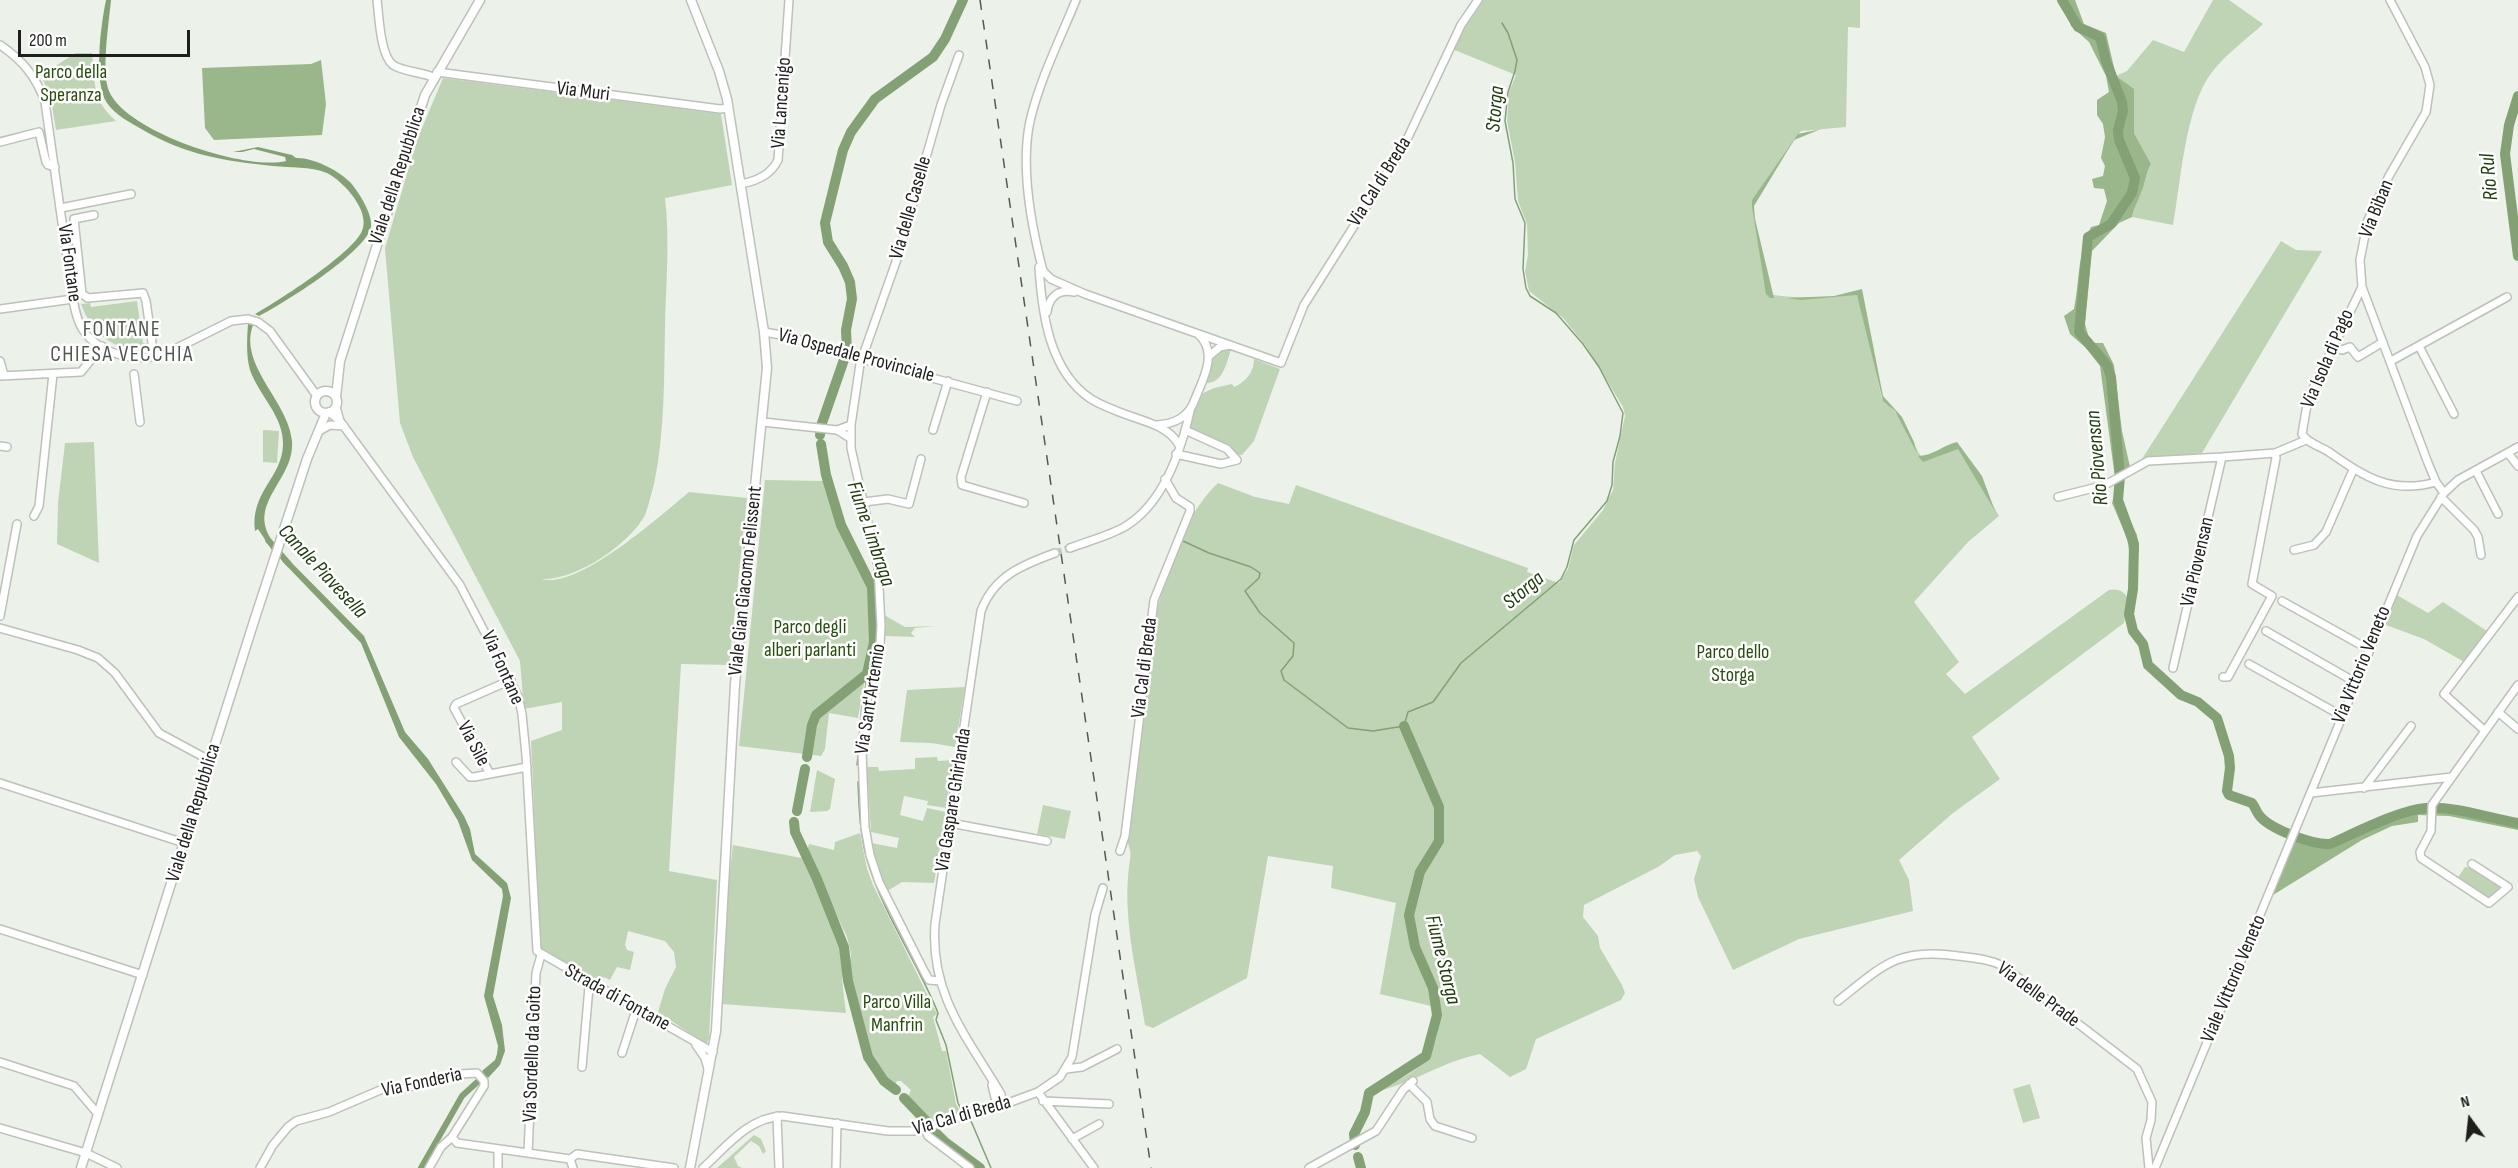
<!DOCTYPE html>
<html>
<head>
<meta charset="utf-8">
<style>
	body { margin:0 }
	#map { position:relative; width:2518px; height:1168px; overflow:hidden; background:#ecf2ea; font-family:"Sofia Sans Condensed",sans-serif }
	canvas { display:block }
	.north { position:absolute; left:2440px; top:1090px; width:60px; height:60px; -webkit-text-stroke:4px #fff; paint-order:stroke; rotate:345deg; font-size:16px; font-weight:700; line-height:24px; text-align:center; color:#1d1f1c }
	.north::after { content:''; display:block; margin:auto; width:21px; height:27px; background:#1d1f1c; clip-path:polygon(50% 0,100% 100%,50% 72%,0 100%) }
	.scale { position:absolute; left:18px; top:30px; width:172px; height:27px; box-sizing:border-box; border:3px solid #1d1f1c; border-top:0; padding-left:8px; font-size:18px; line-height:21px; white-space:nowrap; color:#1d1f1c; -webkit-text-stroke:4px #fff; paint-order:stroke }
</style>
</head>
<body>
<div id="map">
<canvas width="2518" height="1168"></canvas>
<div class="north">N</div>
<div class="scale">200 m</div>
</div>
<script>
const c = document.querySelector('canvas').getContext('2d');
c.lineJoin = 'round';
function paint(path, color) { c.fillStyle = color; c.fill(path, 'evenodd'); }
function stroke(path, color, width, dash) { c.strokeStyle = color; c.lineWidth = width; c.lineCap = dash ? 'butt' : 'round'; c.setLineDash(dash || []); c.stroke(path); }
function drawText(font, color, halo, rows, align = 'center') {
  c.font = font + ' "Sofia Sans Condensed",sans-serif'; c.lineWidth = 5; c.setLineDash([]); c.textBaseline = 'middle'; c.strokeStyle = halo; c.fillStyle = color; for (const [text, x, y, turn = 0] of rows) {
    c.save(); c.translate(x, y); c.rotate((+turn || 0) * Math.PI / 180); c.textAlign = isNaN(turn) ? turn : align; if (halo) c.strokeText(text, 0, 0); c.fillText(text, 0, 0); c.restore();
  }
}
const green = new Path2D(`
	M1482 0H1860V28L1848 27 1846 127 1801 131 1752 201 1768 294C1799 299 1827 299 1858 294L1882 399C1902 414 1910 440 1924 461L1960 447 1999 516 1968 542 1914 602 1959 662 1946 674 1965 694 2109 590C2119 588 2124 591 2129 600L2124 623 1972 737 2000 779 1953 813 1899 860 1909 880 1913 911 1799 939 1733 970 1698 897 1694 879 1701 856 1697 851 1675 855 1658 867 1584 905 1583 917 1598 936 1600 948 1622 985 1625 993 1621 1000 1536 1039 1526 1069 1510 1077 1480 1054C1444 1061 1415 1082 1379 1091 1410 1073 1432 1067 1438 1029 1440 1016 1441 1004 1437 991L1430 994 1431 1006 1380 994 1396 903 1331 888 1333 866 1268 856 1247 978 1153 1028 1145 1025C1137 972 1121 914 1130 860 1133 847 1124 848 1130 829 1140 731 1144 553 1218 483L1255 497 1289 504 1296 485 1528 568 1527 572 1559 583 1568 569 1574 545 1603 510 1613 490 1615 463 1625 416 1623 407 1586 346 1563 318 1529 291 1525 271 1528 255 1527 224 1518 201 1515 162 1507 121 1509 92 1516 75 1452 49 1462 26Z
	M2213 0H2229L2263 24C2247 39 2226 54 2212 72 2185 107 2181 181 2173 225L2132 217C2134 207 2138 202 2141 193 2146 183 2145 174 2151 164L2134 133V109L2116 76 2127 71 2153 40 2184 52Z
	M76 53H92C95 83 92 100 116 121L56 130 51 99 41 75Z
	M443 78 721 114 732 185 665 198C670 240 666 283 665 325 664 378 665 432 654 484 651 494 649 505 645 515 629 545 575 581 541 579 578 590 660 516 689 492L747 498 729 665 681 664 669 871 717 880 709 1039 706 1044 658 1012 665 989 676 967 674 952 665 941 628 931 625 945 627 950 634 952 630 970 617 967 610 980 604 977 601 983 541 950 540 947 531 741 562 730V702L524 709 520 661 413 457 400 423 385 248 417 140Z
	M2281 241 2296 250 2322 251 2202 453 2142 459Z
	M137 301 143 343H147L146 351C114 351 92 334 81 304L90 303 91 307Z
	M1227 349 1231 350C1226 364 1223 384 1205 383 1207 370 1213 351 1227 349Z
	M1254 359 1280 369 1254 441 1242 455H1237L1191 432 1188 428 1199 395 1214 388 1232 384 1234 387C1246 382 1254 372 1254 359Z
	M263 430 279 431 277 463 263 462Z
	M94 442 99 563 57 544 58 503 65 443Z
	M765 480 824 481 842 531 864 572 872 593 871 644 858 718 829 713 825 749 821 756 739 746Z
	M2395 594 2428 613 2443 602 2487 631 2466 663 2424 639 2383 624Z
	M883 616H886L905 627 936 626 915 628 911 633 915 637 885 636Z
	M965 687 955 747 931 743 900 742 907 690Z
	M937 757 938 761 954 760 946 808 927 805 928 801 904 796 900 815 923 821 927 808 946 812 934 883 902 882 886 892 876 867 871 843 897 848 899 838 871 832 867 767H878L879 771 915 769V758Z
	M817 770 835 779 830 809 827 811 810 812Z
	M1043 805 1071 811 1065 839 1037 834Z
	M860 833 867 869 873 885 937 1014 933 1017 942 1051H946L956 1104 962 1114 933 1124 932 1121 928 1122 908 1097 911 1090 901 1081H897L894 1086 874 1063 852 988 849 971 851 954 847 937 807 851 809 844 834 850 835 842Z
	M733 845 807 859 844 960 842 980 846 1013 721 1004 725 912Z
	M2465 867 2476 868 2501 886V890L2490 899 2457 879Z
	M2030 1084 2040 1118 2023 1123 2013 1089Z
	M754 1135 761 1139 766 1151 763 1154 759 1146 751 1141 734 1157 738 1166 742 1168H717Z`);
const forest = new Path2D(`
	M2058 0H2075L2084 24 2106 33 2116 76 2134 89V133L2151 164C2145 174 2146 183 2141 193 2138 202 2134 207 2132 217L2119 223 2092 251 2085 324 2089 338 2094 343H2103L2114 365 2122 431 2130 467 2115 478 2100 366 2086 348 2070 334 2064 316 2074 309C2080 278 2077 256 2091 227L2099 225 2107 201 2104 189 2094 188 2092 179 2103 176 2105 166 2101 158 2105 137 2103 124 2097 115V100L2109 92 2106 76 2089 42 2071 26 2068 15Z
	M321 60 326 104 322 135 214 140 205 128 202 68 311 64Z
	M1821 129 1794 140 1754 206 1755 219 1774 298H1770L1766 294 1752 207V200L1798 134Z
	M1862 289 1883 396 1902 417 1914 442 1917 453 1895 411 1883 401 1857 295 1801 300 1787 298 1834 296Z
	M1957 442 1982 476 1995 511 1958 449 1923 462 1918 456C1933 456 1943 445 1957 442Z
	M2123 478 2122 502 2137 535 2139 551 2129 550 2127 538 2112 503 2119 479Z
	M2425 804 2450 806 2518 819V830L2449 816 2418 815V822L2392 826 2362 840 2273 895 2297 833 2318 840H2329L2405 808Z`);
const water = new Path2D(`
	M106 0H111C109 22 101 72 109 91 126 132 245 171 286 161L285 157 254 149 242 152H233L258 147 292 155 296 158C312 157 338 170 350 182 358 191 373 214 371 227 366 252 283 304 259 316L255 314C278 301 352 254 362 231 371 211 343 181 327 173 310 166 290 168 273 166 224 161 186 155 143 130 131 123 115 115 107 103 93 82 101 24 106 0Z
	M248 324 253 325C238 365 289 402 292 441 295 481 244 504 274 543L272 550 258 529 255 531C250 492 282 478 283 445 284 416 259 396 250 370 246 356 247 338 248 324Z
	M285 556 364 636 405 732 428 759 464 816 470 829 475 854 507 883 511 898 493 996 502 1025 505 1051 500 1065 488 1078 482 1071 495 1060 497 1054 498 1046 484 996 503 896 502 889 472 860 458 821 436 784 399 737 361 643 282 561Z`);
const stream = new Path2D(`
	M1183 541 1209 553 1251 567 1260 573 1259 578 1245 591 1260 613 1294 643 1293 656 1281 671 1284 680 1348 728 1373 731 1404 726 1408 712 1433 702 1461 663 1561 579 1567 567 1574 540 1607 501 1612 485 1613 462 1620 436 1623 413 1599 367 1583 344 1556 313 1530 296 1526 288 1523 269 1525 223 1515 199 1513 163 1505 121 1508 92 1515 71 1517 60 1508 33 1502 23
	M864 700 867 674
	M857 765 863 707
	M858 782C859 808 860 834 867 859 883 914 917 961 938 1013L936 1020 946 1045 958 1103 963 1113
	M971 1121 991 1168`);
const canal = new Path2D(`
	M268 540 289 564
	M421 1168 462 1096 485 1075`);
const river = new Path2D(`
	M2062 0 2078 27 2100 37 2106 61 2122 102 2123 111 2118 130 2119 140 2135 178 2132 193 2111 224 2088 237 2079 332 2107 365 2111 377 2120 476 2118 500 2134 544 2133 589 2129 614 2133 631 2143 644 2148 665 2181 695 2198 702 2217 718 2229 756 2230 768 2227 791 2229 795 2252 803C2255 807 2256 811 2259 815 2269 829 2313 845 2330 844 2355 833 2399 810 2426 808 2456 806 2488 818 2518 823
	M2518 96 2509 125 2505 154 2518 256
	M820 435 822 423 847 351 846 330 852 299 850 282 843 266 828 242 825 223 843 150 851 132 875 99 933 57 945 39 963 0
	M807 757 812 725 816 715 867 674 874 642 872 587 841 525 826 475 821 444
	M797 811 805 769
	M794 822 795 832 817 879 844 947 848 981 868 1057 884 1081 896 1090
	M904 1098 927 1122
	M933 1130 945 1142 980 1168
	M1355 1145 1354 1134 1365 1112 1369 1093 1426 1056 1437 1015 1433 988 1415 947 1409 915 1420 872 1439 841V807L1404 726
	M1358 1157 1361 1168`);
const minorTunnel = new Path2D(`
	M1055 553 1070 548`);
const minor = new Path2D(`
	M377 0C379 15 380 55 393 65 404 72 423 72 435 78
	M1076 0C1060 39 1040 79 1030 121 1020 168 1031 225 1043 271L1051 279 1085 294 1281 363 1304 305 1402 150 1461 25 1478 0
	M2390 0 2425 67 2430 85 2426 112 2389 176 2368 220 2360 260 2362 287 2428 463 2436 482 2444 493
	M0 45C22 60 36 76 45 102L72 293C74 305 76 319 83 330 100 355 137 363 165 354L231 321 248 319 258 322 270 331 317 396
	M437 72 720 109 728 108
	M0 142 39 132 46 162 48 165 55 167
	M741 184C757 181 771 175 778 160L789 0
	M61 208 131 194
	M94 215 74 219 82 294 88 298 143 293 146 301 154 357
	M1039 267C1042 313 1049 371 1091 399 1104 407 1119 412 1133 417 1150 423 1170 428 1179 445
	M2362 287 2308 399 2302 434C2307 443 2320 446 2329 452 2364 476 2390 495 2436 482
	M0 309 73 299
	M1047 312C1049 297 1058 289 1074 292
	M764 332 787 336 862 359 1017 401
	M2419 346 2454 414
	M2332 347 2342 350 2350 347 2358 357 2383 342
	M1209 356 1220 347 1230 345
	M0 361 4 375
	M2391 361 2507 297
	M134 374 140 422
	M0 376 81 372 102 346
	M987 392 961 477 962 485 1024 503
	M336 407 340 421
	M329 412 340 421 460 585 518 696 522 714 526 755 537 951 713 1052
	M763 422 837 430
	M1157 425C1172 424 1186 419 1193 404 1201 383 1220 353 1198 334
	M933 430 948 381
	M319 431 330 425 344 426
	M850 438 837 430 851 425
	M0 446 7 447
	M2508 453 2518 466
	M1176 454 1221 464 1237 460 1227 449 1185 430
	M2476 471 2498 514
	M2058 497 2105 485 2148 461 2222 457
	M2441 497 2474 530 2478 537 2481 555
	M864 502 888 499 909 504 921 459
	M34 516 39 506 53 374
	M1070 548C1088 541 1109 536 1126 526 1163 503 1181 451 1190 411
	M2294 550 2314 545 2326 532 2353 470
	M2282 601 2368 649
	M0 616 17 524
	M0 628 78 650 98 658 115 673 159 733 211 761
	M2266 631 2355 682
	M2249 664 2342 716
	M2173 668 2222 457 2275 453 2306 440
	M2223 677H2228L2272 596 2252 584 2276 458 2275 453
	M2498 712 2518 729
	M2484 730 2444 694 2518 597
	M456 762 470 777H474L527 767
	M490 774 454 708 456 704 511 680
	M2452 777 2432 805 2431 831 2420 852 2421 858 2489 903 2508 887 2472 864
	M0 783 184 843
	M2364 788 2411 726
	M2311 793 2452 777 2518 685
	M950 823 1047 841
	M1120 851 1125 836 1154 600 1190 511V507L1176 498 1165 479
	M0 929 143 975
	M940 981 929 980 924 971 879 882 870 855 865 827 862 751 866 705 880 645 881 626 878 567 851 448V425L860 364 897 259 941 105 959 55
	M1838 1001C1882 966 1898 947 1958 956 1974 958 1989 959 2003 966L2137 1069 2152 1102 2151 1120 2146 1138 2149 1168
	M696 1045 705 1058 708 1069
	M622 1053 637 1007
	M0 1062 74 1086 98 1114
	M582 1067 589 987 592 983
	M1066 1069 1082 1067 1117 1049
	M1409 1084 1427 1102 1430 1119 1435 1126 1472 1138
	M992 1085 997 1106
	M1038 1092 1094 1168
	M1043 1101 1109 1104
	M1002 1102 1001 1094C967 1037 930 995 935 924L981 611C994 576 1022 565 1055 553
	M777 1116 779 1168
	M0 1128 86 1153 117 1168
	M925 1129 928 1136 970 1168
	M452 1137 457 1143 570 1159 573 1168
	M1072 1139 1099 1124
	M498 1149V1168
	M528 1153 536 973 541 955
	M570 1159 577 1154 674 1168
	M260 1168 273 1145 288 1127 296 1121 329 1112 385 1088 402 1089 460 1074 477 1073 484 1081V1086L452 1137 441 1147 429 1168
	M703 1168C727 1146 748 1118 782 1116L888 1131H914L990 1108 1002 1102 1008 1103 1038 1092 1060 1077 1072 1057 1095 915 1103 888
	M836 1168 837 1123
	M1309 1168 1376 1131 1403 1090 1413 1081
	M2155 1168 2417 536 2444 493 2458 480 2518 447`);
const major = new Path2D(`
	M315 402a11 11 0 1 1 22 0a11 11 0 1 1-22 0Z
	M336 397 340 361 425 95 480 0
	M81 1168 255 618 307 459 326 413
	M690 1168 716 1031 735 684 767 368 764 332 727 99 719 71 691 0`);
const rail = new Path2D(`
	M980 0 1151 1168`);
const parkNames = [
	["Parco della",71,73],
	["Speranza",71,96],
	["Parco degli",810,628],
	["alberi parlanti",810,651],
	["Parco dello",1733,653],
	["Storga",1733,676],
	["Parco Villa",897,1003],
	["Manfrin",897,1026]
];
const streetNames = [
	["Via Muri",583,92,7],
	["Via Lancenigo",782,103,-86],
	["Viale della Repubblica",398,176,-72],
	["Via Cal di Breda",1380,182,-58],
	["Via delle Caselle",911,208,-74],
	["Via Biban",2377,209,-68],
	["Via Fontane",69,263,82],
	["Via Ospedale Provinciale",856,356,15],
	["Via Isola di Pago",2328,359,-67],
	["Via Piovensan",2198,562,-77],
	["Viale Gian Giacomo Felissent",746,581,-84],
	["Via Vittorio Veneto",2362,665,-68],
	["Via Fontane",502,668,66],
	["Via Cal di Breda",1145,668,-83],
	["Via Sant'Artemio",871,699,-81],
	["Via Sile",473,744,62],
	["Via Gaspare Ghirlanda",954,800,-81],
	["Viale della Repubblica",194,813,-73],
	["Viale Vittorio Veneto",2234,979,-67],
	["Via delle Prade",2038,995,36],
	["Strada di Fontane",617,998,29],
	["Via Sordello da Goito",533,1054,-88],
	["Via Fonderia",422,1083,-12],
	["Via Cal di Breda",962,1116,-16]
];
const waterNames = [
	["Storga",1496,109,-85],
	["Rio Rul",2490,177,-95],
	["Rio Piovensan",2098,458,-95],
	["Fiume Limbraga",870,534,71],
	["Canale Piavesella",322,572,47],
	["Storga",1524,591,-40],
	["Fiume Storga",1442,960,76]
];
const quarterNames = [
	["FONTANE",122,330],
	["CHIESA VECCHIA",122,355]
];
paint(green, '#bed4b4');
paint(forest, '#99b78b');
paint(water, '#84a175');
stroke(stream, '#84a175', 1.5);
stroke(canal, '#84a175', 6);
stroke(river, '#84a175', 10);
stroke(minorTunnel, '#c3c8c1', 7, [7, 3.5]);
stroke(minor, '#bcc1b9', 10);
stroke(major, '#bcc1b9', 11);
stroke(minor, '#fff', 7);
stroke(major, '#fff', 8);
stroke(rail, '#555954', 1.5, [10, 10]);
drawText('20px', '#284d0d', '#fff', parkNames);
drawText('20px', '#1d1f1c', '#fff', streetNames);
drawText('italic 21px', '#1e3a0b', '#fff', waterNames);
c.letterSpacing = '1.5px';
drawText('22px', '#525750', '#fff', quarterNames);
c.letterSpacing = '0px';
</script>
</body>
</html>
